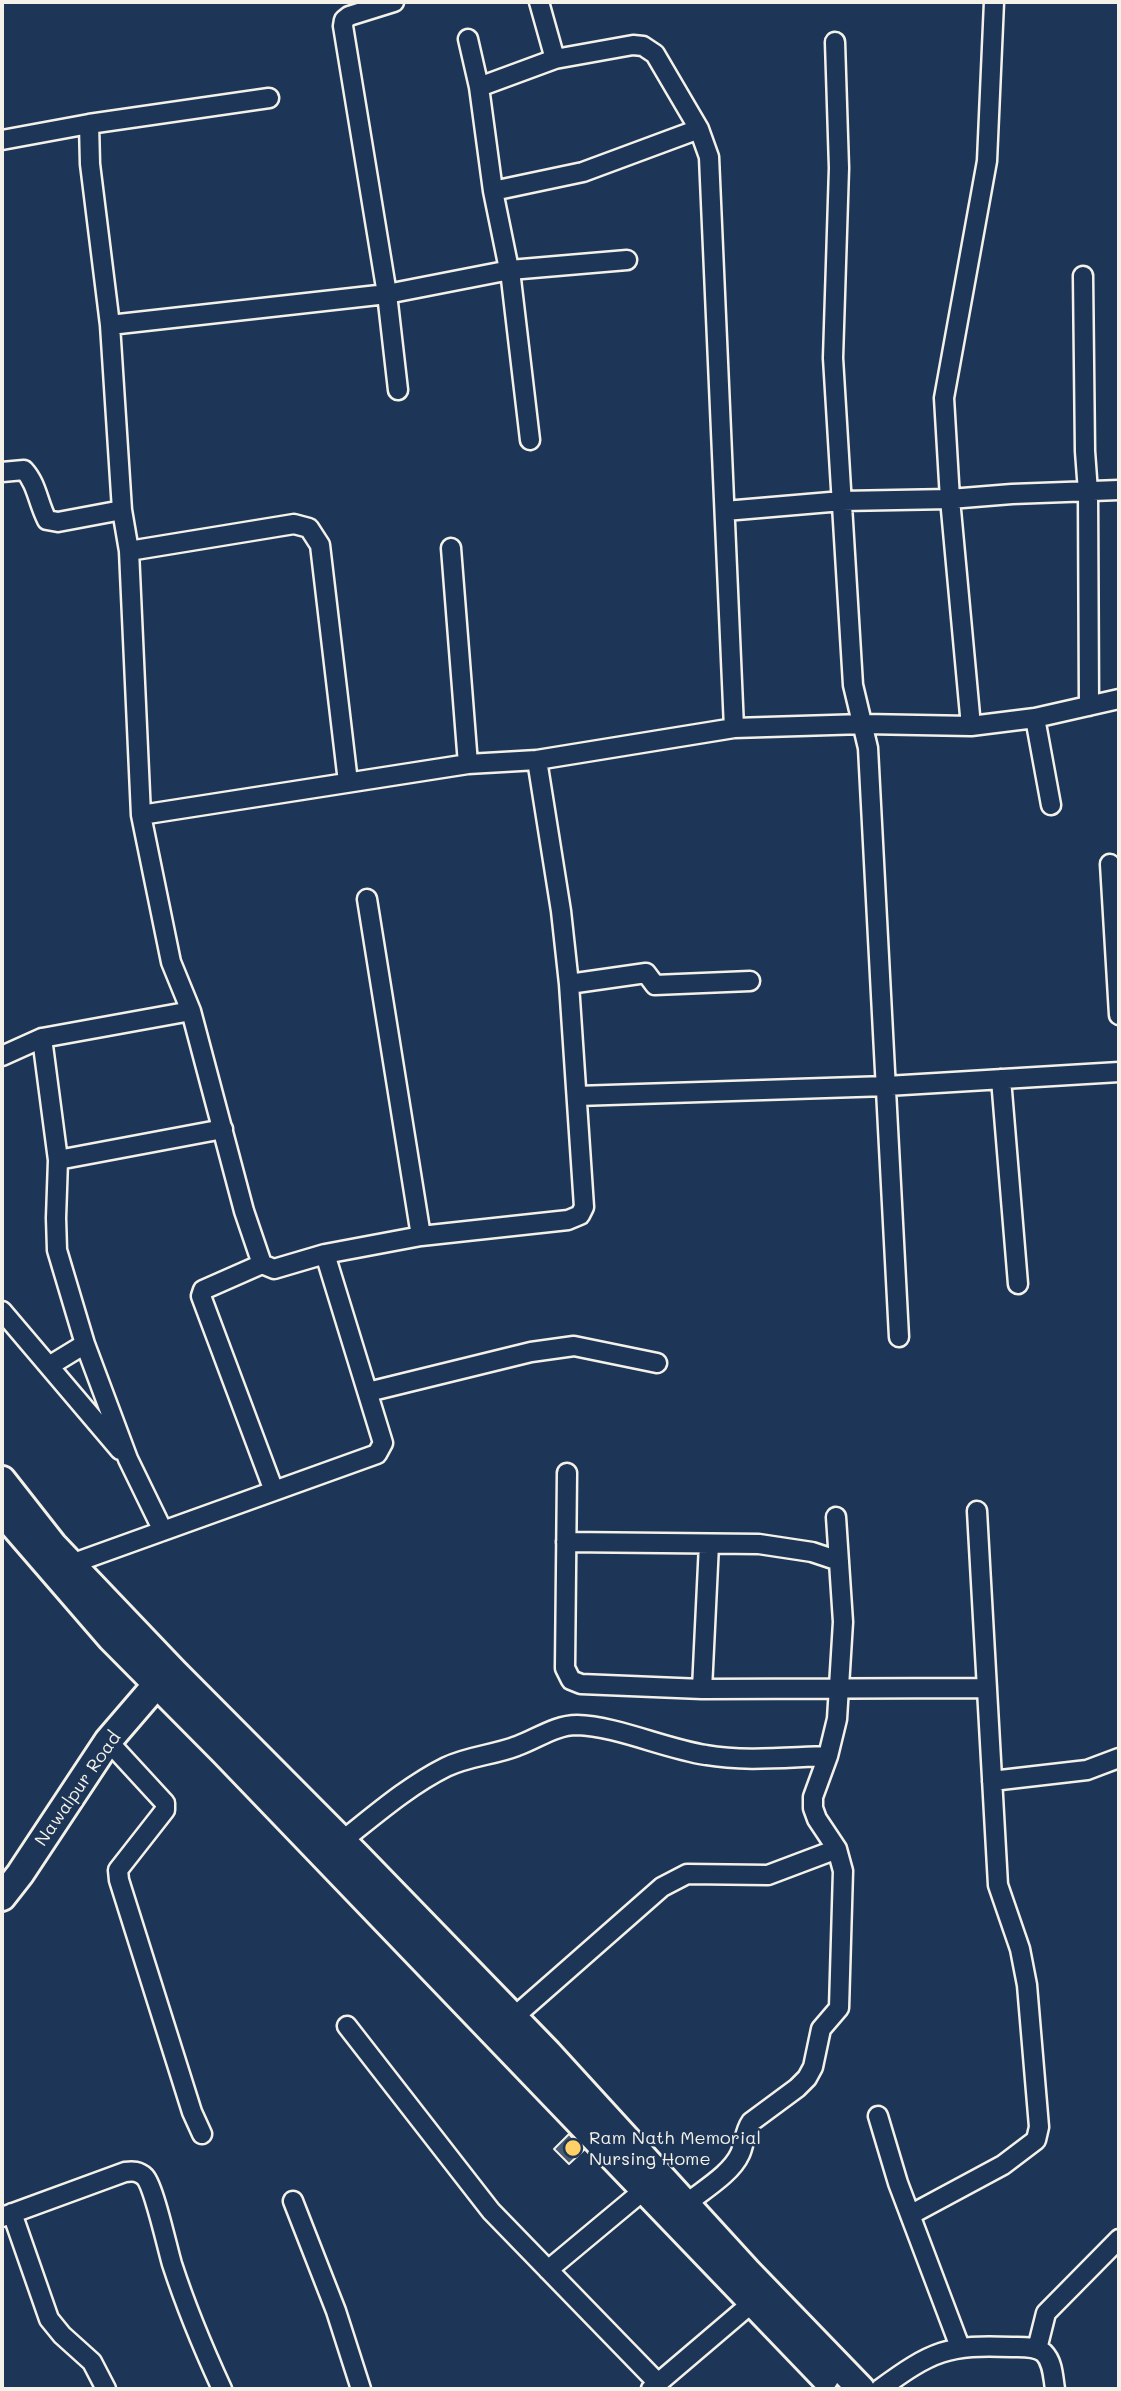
<!DOCTYPE html>
<html>
<head>
<meta charset="utf-8">
<style>
	body { margin:0 }
	#map { position:relative; width:1121px; height:2391px; overflow:hidden; background:#1d3557; font-family:Mali,sans-serif }
	canvas { display:block }
	.frame { position:absolute; inset:0; border:4px solid #f4f1e8; pointer-events:none }
</style>
</head>
<body>
<div id="map">
<canvas width="1121" height="2391"></canvas>
<div class="frame"></div>
</div>
<script>
const c = document.querySelector('canvas').getContext('2d');
c.lineJoin = 'round';
function paint(path, color) { c.fillStyle = color; c.fill(path, 'evenodd'); }
function stroke(path, color, width, dash) { c.strokeStyle = color; c.lineWidth = width; c.lineCap = dash ? 'butt' : 'round'; c.setLineDash(dash || []); c.stroke(path); }
function drawText(font, color, halo, rows, align = 'center') {
  c.font = font + ' Mali,sans-serif'; c.lineWidth = 5; c.setLineDash([]); c.textBaseline = 'middle'; c.strokeStyle = halo; c.fillStyle = color; for (const [text, x, y, turn = 0] of rows) {
    c.save(); c.translate(x, y); c.rotate((+turn || 0) * Math.PI / 180); c.textAlign = isNaN(turn) ? turn : align; if (halo) c.strokeText(text, 0, 0); c.fillText(text, 0, 0); c.restore();
  }
}
const building = new Path2D(`
	M569 2134 584 2150 569 2164 554 2149Z`);
const street = new Path2D(`
	M539 2 555 59
	M468 39 479 87 493 191 511 279 530 440
	M835 42 839 168 833 358 853 685 868 748 899 1337
	M479 87 555 59 633 45 643 46 655 54 699 129 709 157 734 728
	M89 124 90 164 110 325
	M2 140 89 124 269 98
	M493 191 583 172 699 129
	M1083 276 1085 451 1088 492 1089 706
	M398 390 387 294 510 270 627 260
	M2 472 24 470C37 484 38 503 47 520L58 522 122 510
	M725 511 842 501 950 499 1012 494 1119 490
	M451 548 468 764
	M129 551 122 510 110 325 387 294 343 26 344 20 349 16 394 2
	M1035 718 1051 805
	M971 726 950 499 944 398 987 161 994 2
	M537 760 734 728 864 724 971 726 1035 718 1119 699
	M141 815 129 551 294 524 309 528 320 545 348 782
	M1110 864 1119 1015
	M367 899 421 1236
	M569 984 646 973 655 985 750 981
	M42 1038 58 1160 56 1218 57 1250 85 1344
	M2 1056 42 1038 191 1011
	M1001 1079 1018 1284
	M577 1096 887 1086 1119 1072
	M58 1160 223 1129
	M262 1264 203 1290 201 1296 274 1491
	M2 1311 120 1450
	M49 1366 85 1344 128 1459 163 1531
	M368 1392 531 1352 574 1346 657 1363
	M567 1473 565 1668 571 1680 581 1684 702 1689 987 1688
	M566 1542 759 1544 812 1552 839 1561
	M71 1564 377 1454 383 1443 325 1254 421 1236 568 1220 580 1215 584 1207 569 984 561 911 537 760 468 764 141 815 171 962 191 1011 244 1211 262 1264 274 1269 325 1254
	M702 1689 709 1544
	M108 1741 165 1803V1810L118 1870 119 1880 192 2112 202 2134
	M992 1781 1087 1770 1119 1758
	M342 1841C375 1815 408 1786 446 1767 469 1756 494 1755 517 1746 537 1739 555 1725 577 1725 616 1726 666 1749 706 1755 746 1762 788 1757 828 1756
	M514 2017 662 1887 687 1874 768 1875 837 1849
	M347 2026 491 2211 658 2383
	M878 2116 898 2183 960 2347
	M293 2201 336 2311 361 2389
	M686 2204C703 2190 731 2174 740 2154 745 2143 744 2132 751 2122L797 2088 807 2078 813 2067 821 2029 839 2008 843 1871 837 1849 817 1819 813 1808V1797L828 1756 837 1719 843 1622 836 1517
	M12 2213 49 2319 62 2335 92 2362 106 2389
	M910 2215 1003 2165 1036 2140 1039 2127 1027 1985 1020 1949 998 1885 977 1511
	M2 2217 125 2172C133 2171 139 2171 145 2177 154 2187 167 2247 172 2264 186 2307 203 2348 222 2389
	M548 2270 644 2190
	M1037 2349 1046 2313 1119 2239
	M651 2389 752 2303
	M880 2389C932 2351 948 2344 1012 2347 1022 2347 1036 2346 1044 2353 1053 2362 1053 2377 1055 2389`);
const secondary = new Path2D(`
	M2 1480 53 1545 174 1672 356 1855 548 2053 747 2271 861 2389
	M2 1512 111 1638 224 1752 825 2378
	M2 1897 20 1874 108 1741 157 1684`);
const markers = [
	[573,2148,9,"#ffd166"]
];
const streetNames = [
	["Nawalpur Road",78,1789,-55]
];
const poiNames = [
	["Ram Nath Memorial",589,2138],
	["Nursing Home",589,2159]
];
paint(building, '#485b74');
stroke(building, '#f4f1e8', 2);
stroke(street, '#f4f1e8', 23);
stroke(secondary, '#f4f1e8', 32);
stroke(street, '#1d3557', 18);
stroke(secondary, '#1d3557', 26);
for (const [x, y, r, color] of markers) { const dot = new Path2D(); dot.arc(x, y, r, 0, 2 * Math.PI); c.fillStyle = color; c.fill(dot); stroke(dot, '#1d3557', 2.5); }
drawText('18px', '#f4f1e8', '#1d3557', streetNames);
drawText('18px', '#f4f1e8', '#1d3557', poiNames, 'left');
</script>
</body>
</html>
